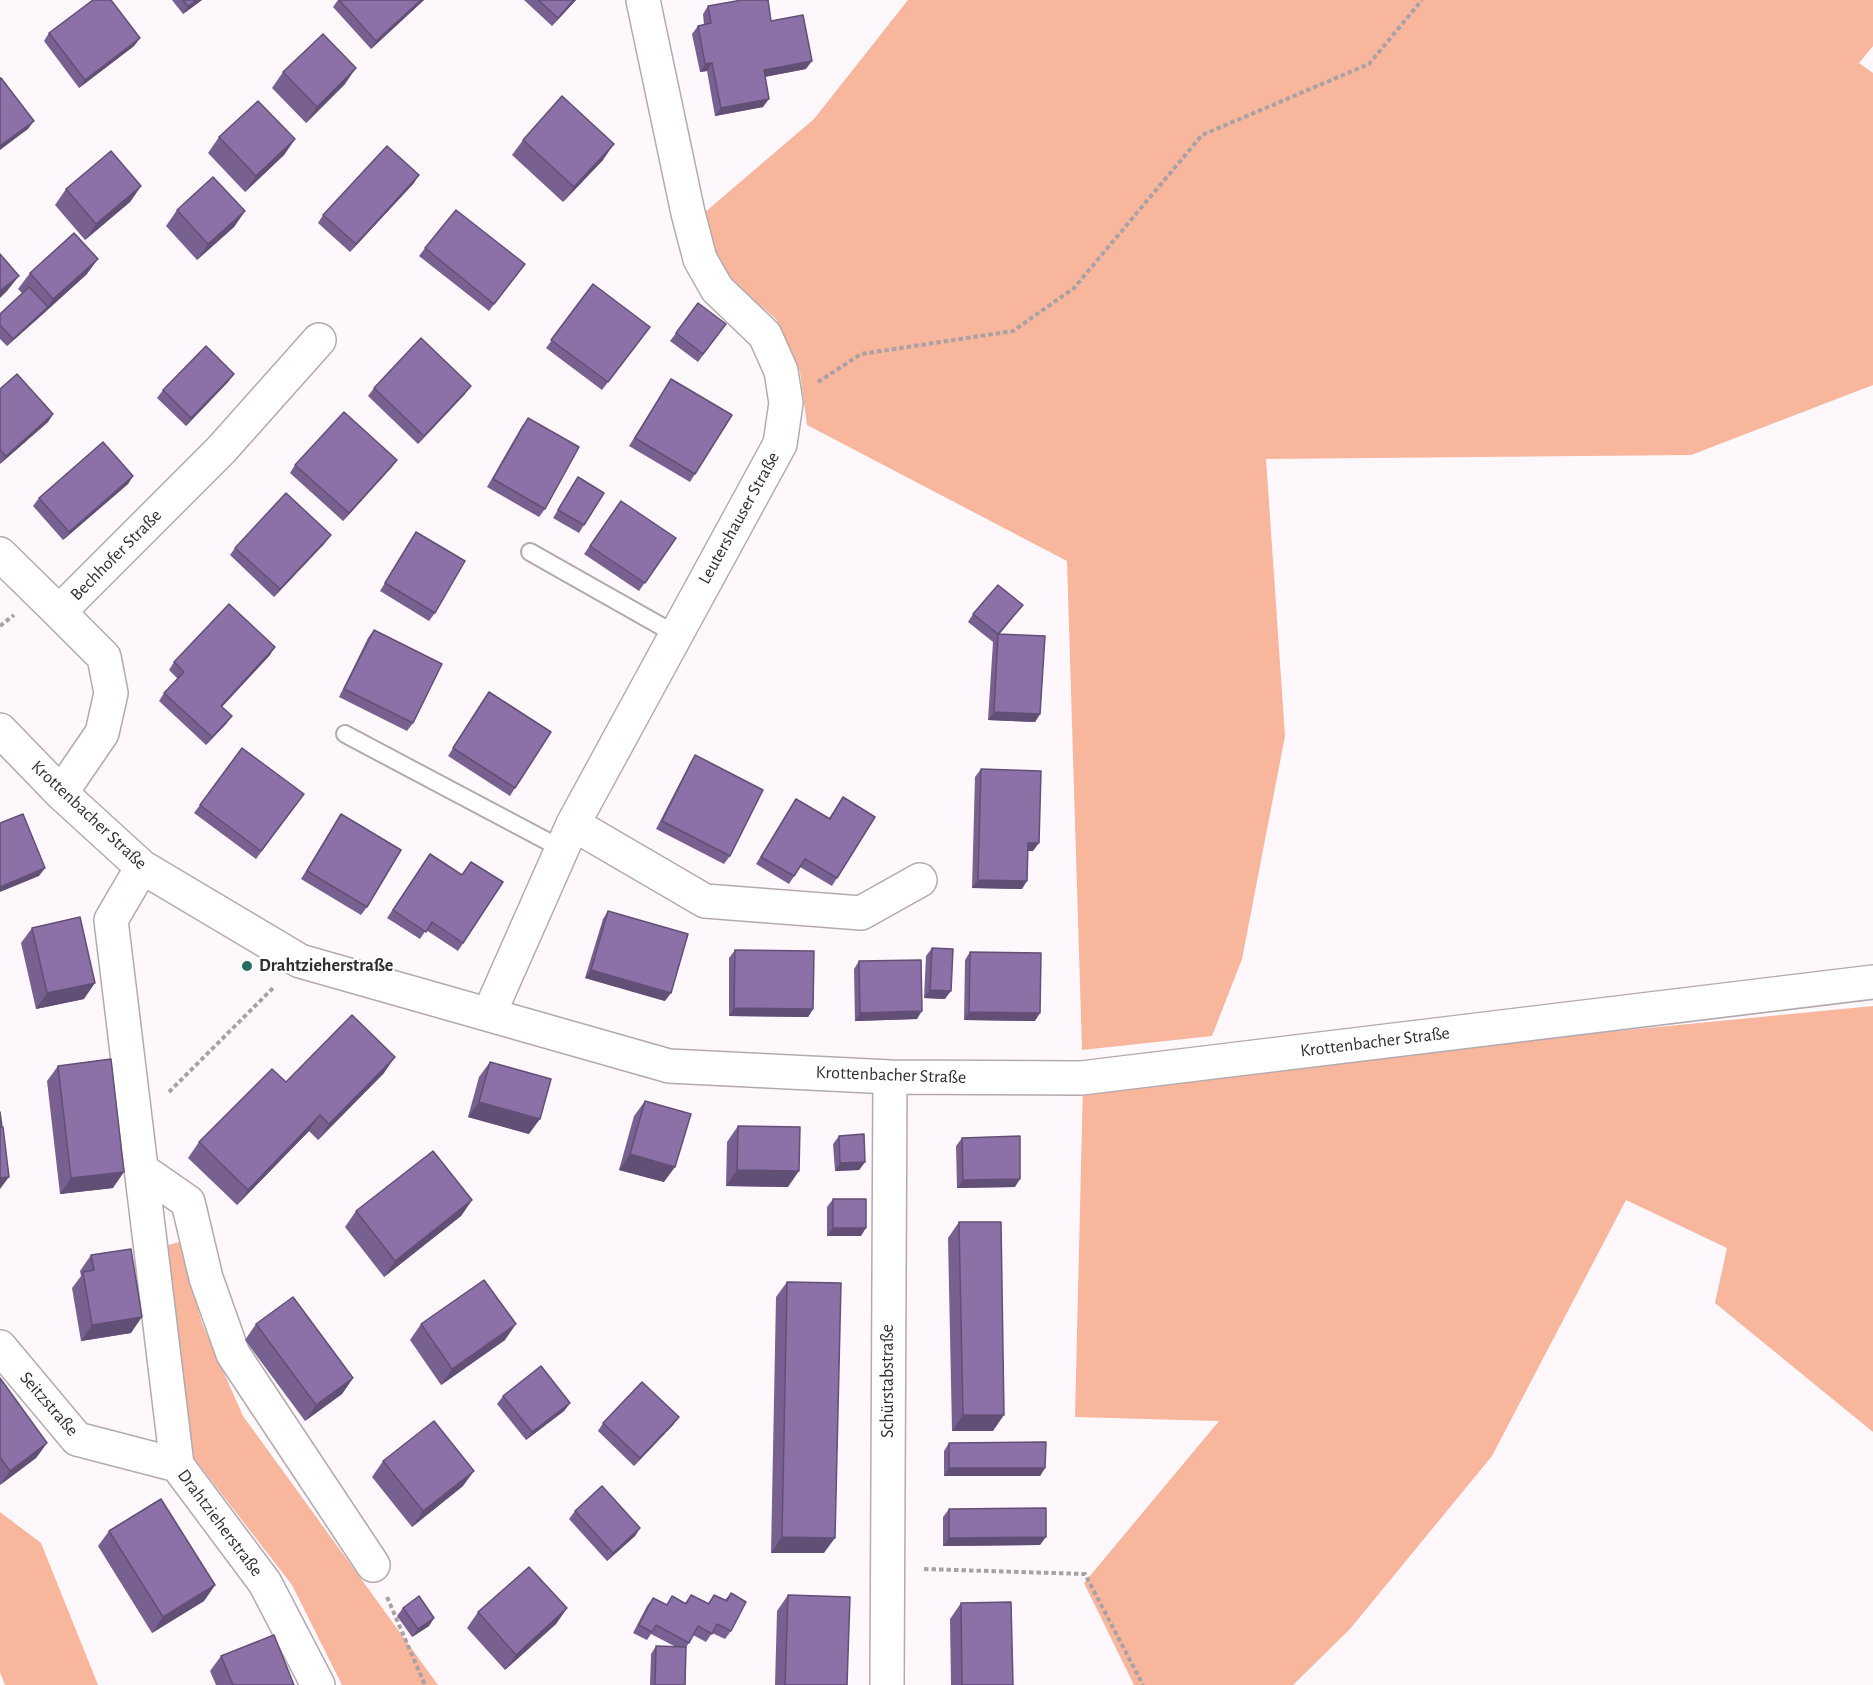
<!DOCTYPE html>
<html>
<head>
<meta charset="utf-8">
<style>
	body { margin:0 }
	canvas { display:block; background:#fef7fc }
</style>
</head>
<body>
<canvas width="1873" height="1685"></canvas>
<script>
const c = document.querySelector('canvas').getContext('2d');
c.lineJoin = 'round';
function paint(path, color) { c.fillStyle = color; c.fill(path, 'evenodd'); }
function stroke(path, color, width, dash) { c.strokeStyle = color; c.lineWidth = width; c.lineCap = dash ? 'butt' : 'round'; c.setLineDash(dash || []); c.stroke(path); }
function drawText(font, color, halo, rows, align = 'center') {
  c.font = font + ' "Alegreya Sans",sans-serif'; c.lineWidth = 4.5; c.setLineDash([]); c.textBaseline = 'middle'; c.strokeStyle = halo; c.fillStyle = color; for (const [text, x, y, turn = 0] of rows) {
    c.save(); c.translate(x, y); c.rotate((+turn || 0) * Math.PI / 180); c.textAlign = isNaN(turn) ? turn : align; if (halo) c.strokeText(text, 0, 0); c.fillText(text, 0, 0); c.restore();
  }
}
const green = new Path2D(`
	M908 0H1873V46L1859 63 1873 73V385L1691 455 1266 459 1285 736 1242 959 1212 1036 1082 1050 1067 561 807 425 800 372 776 319 713 266 704 213 814 119Z
	M1873 1006V1432L1715 1303 1727 1248 1626 1200 1492 1456 1350 1629 1293 1685H1134L1084 1583 1219 1421 1075 1417 1083 1083Z
	M179 1242 202 1323 243 1416 438 1685H342L292 1585 194 1458 161 1247Z
	M0 1512 41 1543 98 1685H5L0 1672Z`);
const path = new Path2D(`
	M818 382 861 354 1013 331 1074 288 1202 135 1369 64 1422 0
	M0 626 14 615
	M169 1092 274 987
	M924 1569 1085 1574 1143 1685
	M387 1597 425 1685`);
const service = new Path2D(`
	M530 552 675 634
	M345 734 562 849`);
const minor = new Path2D(`
	M0 554 59 612
	M0 730 61 793 142 867 300 961 669 1066 890 1077 1081 1078 1873 982
	M61 793 102 733 111 693 104 657 59 612 221 450 319 340
	M573 824 705 901 861 913 920 880
	M142 867 111 920 177 1465 265 1583 318 1685
	M489 1014 573 824 780 444 786 403 781 371 765 335 717 289 700 259 688 213 643 0
	M142 1170 188 1202 206 1278 233 1354 373 1565
	M0 1347 77 1439 177 1465
	M887 1685 890 1077`);
const wall = new Path2D(`
	M172 0H202L183 14Z
	M338 0H424L371 49 333 7Z
	M524 0H576L552 26Z
	M708 6 771 21 806 69 765 77 763 107 715 116 707 71 700 72 692 34 698 26 704 25 703 14Z
	M49 33 140 38 134 46 79 88 44 41Z
	M283 72 345 84 306 123 272 88Z
	M219 137 295 139 284 155 245 192 208 153Z
	M523 140 603 160 563 202 512 155Z
	M414 183 350 252 318 223 323 215Z
	M141 186 130 202 85 240 55 205 66 189Z
	M177 210 245 211 234 227 197 260 166 226Z
	M425 248 525 264 489 311 419 256Z
	M30 273 87 274 7 346 0 339V314L22 293 18 289Z
	M593 284 650 327 602 390 546 348Z
	M726 324 698 362 670 341 676 333Z
	M234 374 228 382 186 426 157 398 163 390Z
	M671 379 695 474 690 482 629 446Z
	M374 388 465 394 418 444 368 396Z
	M0 389 53 414 48 422 0 464Z
	M528 418 545 509 539 517 487 487 522 426Z
	M397 460 391 468 343 521 290 473 295 465Z
	M133 476 128 484 63 540 33 506 39 498Z
	M578 477 584 525 579 533 553 518Z
	M621 501 676 538 639 591 584 554Z
	M416 532 435 613 429 621 380 591Z
	M325 543 274 597 230 555 235 548Z
	M1023 605 999 635 1040 714 1035 722 988 720 993 642 968 622 973 614Z
	M374 630 413 723 407 731 339 697 368 638Z
	M270 655 222 707 232 716 226 724 206 745 159 701 164 693 178 679 169 670 174 662Z
	M483 700 515 788 510 796 448 756Z
	M242 748 304 794 256 859 194 813Z
	M695 755 730 856 724 864 656 829 690 763Z
	M981 769 1033 851H1028L1022 889 972 888 975 777Z
	M843 797 837 878 832 886 800 867 789 884 756 864 796 799 829 818Z
	M341 814 367 907 361 915 301 879Z
	M430 854 462 875 503 882 458 951 426 930 420 939 387 918Z
	M608 911 665 1001 585 978 603 919Z
	M32 928 84 999 36 1009 21 943Z
	M932 948 945 999 924 998 926 956Z
	M735 950 813 1009 808 1017 729 1016V958Z
	M970 952 1035 1021 964 1020 965 960Z
	M859 961 917 1019 855 1021 854 969Z
	M490 1062 529 1134 468 1117 479 1077Z
	M58 1066 113 1188 60 1194 47 1081Z
	M384 1073 318 1140 309 1131 237 1205 188 1158 199 1142 286 1082Z
	M645 1101 664 1182 619 1170 634 1116Z
	M738 1126 788 1187 726 1186 727 1142Z
	M839 1136 865 1162 859 1170 835 1171 833 1144Z
	M962 1138 1015 1187 957 1188 956 1146Z
	M833 1199 861 1236H827V1207Z
	M472 1200 461 1216 384 1277 345 1227 356 1211Z
	M959 1222 993 1431H952L948 1238Z
	M91 1255 131 1333 81 1341 72 1288 81 1276 80 1271Z
	M787 1282 824 1553H771L776 1297Z
	M256 1324 353 1378 342 1394 305 1421 245 1340Z
	M421 1324 505 1340 441 1385 410 1340Z
	M0 1378 47 1443 36 1458 0 1485Z
	M503 1396 570 1403 564 1411 526 1440 497 1404Z
	M679 1417 673 1425 634 1466 598 1431 603 1423Z
	M949 1443 1045 1468 1040 1476H944V1451Z
	M383 1461 463 1486 412 1527 372 1477Z
	M949 1509 1040 1545 943 1546V1517Z
	M575 1511 640 1528 635 1536 607 1561 569 1519Z
	M109 1531 215 1585 204 1601 152 1633 98 1546Z
	M731 1593V1631L725 1639 712 1633 706 1642 693 1635 686 1648 685 1685H650L651 1654 656 1646 676 1647 651 1634 647 1640 633 1633 647 1606 653 1598 666 1605 672 1596 685 1603 691 1595 708 1603 714 1595 725 1600Z
	M788 1595 847 1685H775L777 1611Z
	M961 1603 1013 1685H951L950 1619Z
	M403 1608 434 1618 429 1626 412 1637 397 1616Z
	M567 1608 556 1624 505 1670 467 1628 478 1612Z
	M221 1656 294 1685H216L210 1671Z`);
const shadedWall = new Path2D(`
	M197 0H202L183 14 188 6Z
	M421 0H424L371 49 376 41Z
	M574 0H576L552 26 558 18Z
	M140 38 134 46 79 88 85 80Z
	M812 61 806 69 758 78 764 70Z
	M712 63 707 71 700 72 705 64Z
	M356 68 345 84 306 123 317 107Z
	M769 99 763 107 715 116 721 108Z
	M34 121 28 129 0 150V146Z
	M295 139 284 155 245 192 256 176Z
	M614 144 603 160 563 202 574 187Z
	M419 175 414 183 350 252 356 244Z
	M141 186 130 202 85 240 96 224Z
	M245 211 234 227 197 260 208 244Z
	M98 259 87 274 42 315 53 299Z
	M19 276 7 291 0 298V291Z
	M48 307 42 315 7 346 13 339Z
	M234 374 228 382 186 426 191 418Z
	M471 386 465 394 418 444 424 436Z
	M53 414 48 422 0 464 6 456Z
	M397 460 391 468 343 521 349 513Z
	M133 476 128 484 63 540 69 532Z
	M331 535 325 543 274 597 280 589Z
	M275 647 270 655 215 714 221 706Z
	M994 712 1040 714 1035 722 988 720Z
	M232 716 226 724 206 745 212 737Z
	M1028 843H1039L1033 851H1023Z
	M45 868 39 876 0 892V887Z
	M978 880 1027 881 1022 889 972 888Z
	M591 970 671 993 665 1001 585 978Z
	M95 983 84 999 36 1009 47 993Z
	M930 990 951 991 945 999 924 998Z
	M734 1008 813 1009 808 1017 729 1016Z
	M922 1011 917 1019 855 1021 860 1013Z
	M969 1012 1040 1013 1035 1021 964 1020Z
	M395 1057 384 1073 318 1140 329 1124Z
	M479 1102 540 1119 529 1134 468 1117Z
	M320 1115 309 1131 237 1205 248 1190Z
	M630 1154 675 1167 664 1182 619 1170Z
	M865 1162 859 1170 835 1171 840 1163Z
	M737 1170 799 1171 788 1187 726 1186Z
	M124 1172 113 1188 60 1194 71 1178Z
	M9 1177 0 1189V1178Z
	M1020 1179 1015 1187 957 1188 963 1180Z
	M472 1200 461 1216 384 1277 395 1261Z
	M833 1228H866L861 1236H827Z
	M142 1317 131 1333 81 1341 92 1325Z
	M516 1324 505 1340 441 1385 452 1369Z
	M353 1378 342 1394 305 1421 316 1405Z
	M570 1403 564 1411 526 1440 532 1432Z
	M963 1415H1004L993 1431H952Z
	M679 1417 673 1425 634 1466 640 1458Z
	M47 1443 36 1458 0 1485 10 1471Z
	M949 1468H1045L1040 1476H944Z
	M474 1471 463 1486 412 1527 423 1511Z
	M640 1528 635 1536 607 1561 613 1553Z
	M782 1537 835 1538 824 1553H771Z
	M1046 1537 1040 1545 943 1546 949 1538Z
	M215 1585 204 1601 152 1633 163 1617Z
	M567 1608 556 1624 505 1670 516 1655Z
	M434 1618 429 1626 412 1637 418 1629Z`);
const building = new Path2D(`
	M93 0H111L140 38 85 80 49 33Z
	M183 0H197L188 6Z
	M339 0H421L376 41Z
	M538 0H574L558 18Z
	M742 0H768L771 21 803 15 812 61 764 70 769 99 721 108 712 63 705 64 698 26 711 23 708 6Z
	M323 34 356 68 317 107 283 72Z
	M0 78H1L34 121 0 146Z
	M562 96 614 144 574 187 523 140Z
	M258 101 295 139 256 176 219 137Z
	M387 146 419 175 356 244 323 215Z
	M111 151 141 186 96 224 66 189Z
	M213 177 245 211 208 244 177 210Z
	M456 210 525 264 494 304 425 248Z
	M74 233 98 259 53 299 30 273Z
	M0 254 19 276 0 291Z
	M593 284 650 327 608 382 551 340Z
	M29 287 48 307 13 339 0 325V314Z
	M698 303 726 324 703 354 676 333Z
	M421 338 471 386 424 436 374 388Z
	M206 346 234 374 191 418 163 390Z
	M17 374 53 414 6 456 0 450V389Z
	M671 379 732 415 695 474 635 438Z
	M344 412 397 460 349 513 295 465Z
	M528 418 579 447 545 509 493 479Z
	M103 442 133 476 69 532 39 498Z
	M578 477 604 493 584 525 558 510Z
	M286 493 331 535 280 589 235 548Z
	M621 501 676 538 645 583 590 546Z
	M416 532 465 561 435 613 385 583Z
	M998 585 1023 605 998 634 973 614Z
	M229 604 275 647 221 706 232 716 212 737 164 693 184 672 174 662Z
	M374 630 442 664 413 723 344 689Z
	M998 634 1045 636 1040 714 994 712Z
	M489 692 551 732 515 788 453 748Z
	M242 748 304 794 261 851 200 805Z
	M695 755 763 790 730 856 662 821Z
	M981 769 1041 771 1039 843H1028L1027 881 978 880Z
	M843 797 875 817 837 878 805 859 794 876 761 857 796 799 830 819Z
	M23 814 45 868 0 887V823Z
	M341 814 401 850 367 907 307 871Z
	M430 854 462 875 471 862 503 882 463 943 432 922 426 932 393 910Z
	M608 911 688 934 671 993 591 970Z
	M80 917 95 983 47 993 32 928Z
	M932 948 953 949 951 991 930 990Z
	M735 950 814 951 813 1009 734 1008Z
	M970 952 1041 953 1040 1013 969 1012Z
	M921 960 922 1011 860 1013 859 961Z
	M352 1015 395 1057 329 1124 320 1115 248 1190 199 1142 272 1069 286 1082Z
	M111 1059 124 1172 71 1178 58 1066Z
	M490 1062 551 1079 540 1119 479 1102Z
	M645 1101 691 1114 675 1167 630 1154Z
	M0 1112 2 1127H0Z
	M738 1126 800 1127 799 1171 737 1170Z
	M0 1127H3L9 1177 0 1178Z
	M864 1134 865 1162 840 1163 839 1136Z
	M1020 1136V1179L963 1180 962 1138Z
	M433 1151 472 1200 395 1261 356 1211Z
	M833 1199H866V1228H833Z
	M959 1222H1001L1004 1415H963Z
	M131 1249 142 1317 92 1325 83 1272 94 1270 91 1255Z
	M484 1280 516 1324 452 1369 421 1324Z
	M787 1282 841 1283 835 1538 782 1537Z
	M293 1297 353 1378 316 1405 256 1324Z
	M541 1366 570 1403 532 1432 503 1396Z
	M0 1378 47 1443 10 1471 0 1457Z
	M642 1382 679 1417 640 1458 603 1423Z
	M434 1421 474 1471 423 1511 383 1461Z
	M1046 1442 1045 1468H949V1443Z
	M602 1486 640 1528 613 1553 575 1511Z
	M161 1499 215 1585 163 1617 109 1531Z
	M1046 1508V1537L949 1538V1509Z
	M529 1567 567 1608 516 1655 478 1612Z
	M731 1593 746 1602 731 1631 717 1624 712 1634 698 1626 689 1643 656 1625 652 1632 639 1625 653 1598 667 1605 672 1596 686 1604 691 1595 709 1604 714 1595 727 1601Z
	M788 1595 850 1597 847 1685H785Z
	M419 1596 434 1618 418 1629 403 1608Z
	M1011 1602 1013 1685H962L961 1603Z
	M274 1635 294 1685H233L221 1656Z
	M656 1646 686 1647 685 1685H655Z`);
const markers = [
	[247,966,6,"#286d61"]
];
const streetNames = [
	["Leutershauser Straße",739,518,-61],
	["Bechhofer Straße",116,555,-45],
	["Krottenbacher Straße",89,815,43],
	["Krottenbacher Straße",1375,1042,-7],
	["Krottenbacher Straße",891,1075,2],
	["Schürstabstraße",888,1381,-90],
	["Seitzstraße",49,1404,49],
	["Drahtzieherstraße",220,1523,53]
];
const poiNames = [
	["Drahtzieherstraße",259,966]
];
paint(green, '#f8b69d');
stroke(service, '#b2aab0', 20);
stroke(minor, '#b2aab0', 36);
stroke(path, '#a8a2a6', 4, [4.5, 3]);
stroke(service, '#fff', 16);
stroke(minor, '#fff', 33);
paint(wall, '#786190');
paint(shadedWall, '#624f76');
paint(building, '#8c71a8');
stroke(building, '#624f76', 1.5);
for (const [x, y, r, color] of markers) { const dot = new Path2D(); dot.arc(x, y, r, 0, 2 * Math.PI); c.fillStyle = color; c.fill(dot); stroke(dot, '#fff', 2); }
drawText('18px', '#312d2f', '#fff', streetNames);
drawText('bold 18px', '#312d2f', '#fff', poiNames, 'left');
</script>
</body>
</html>
